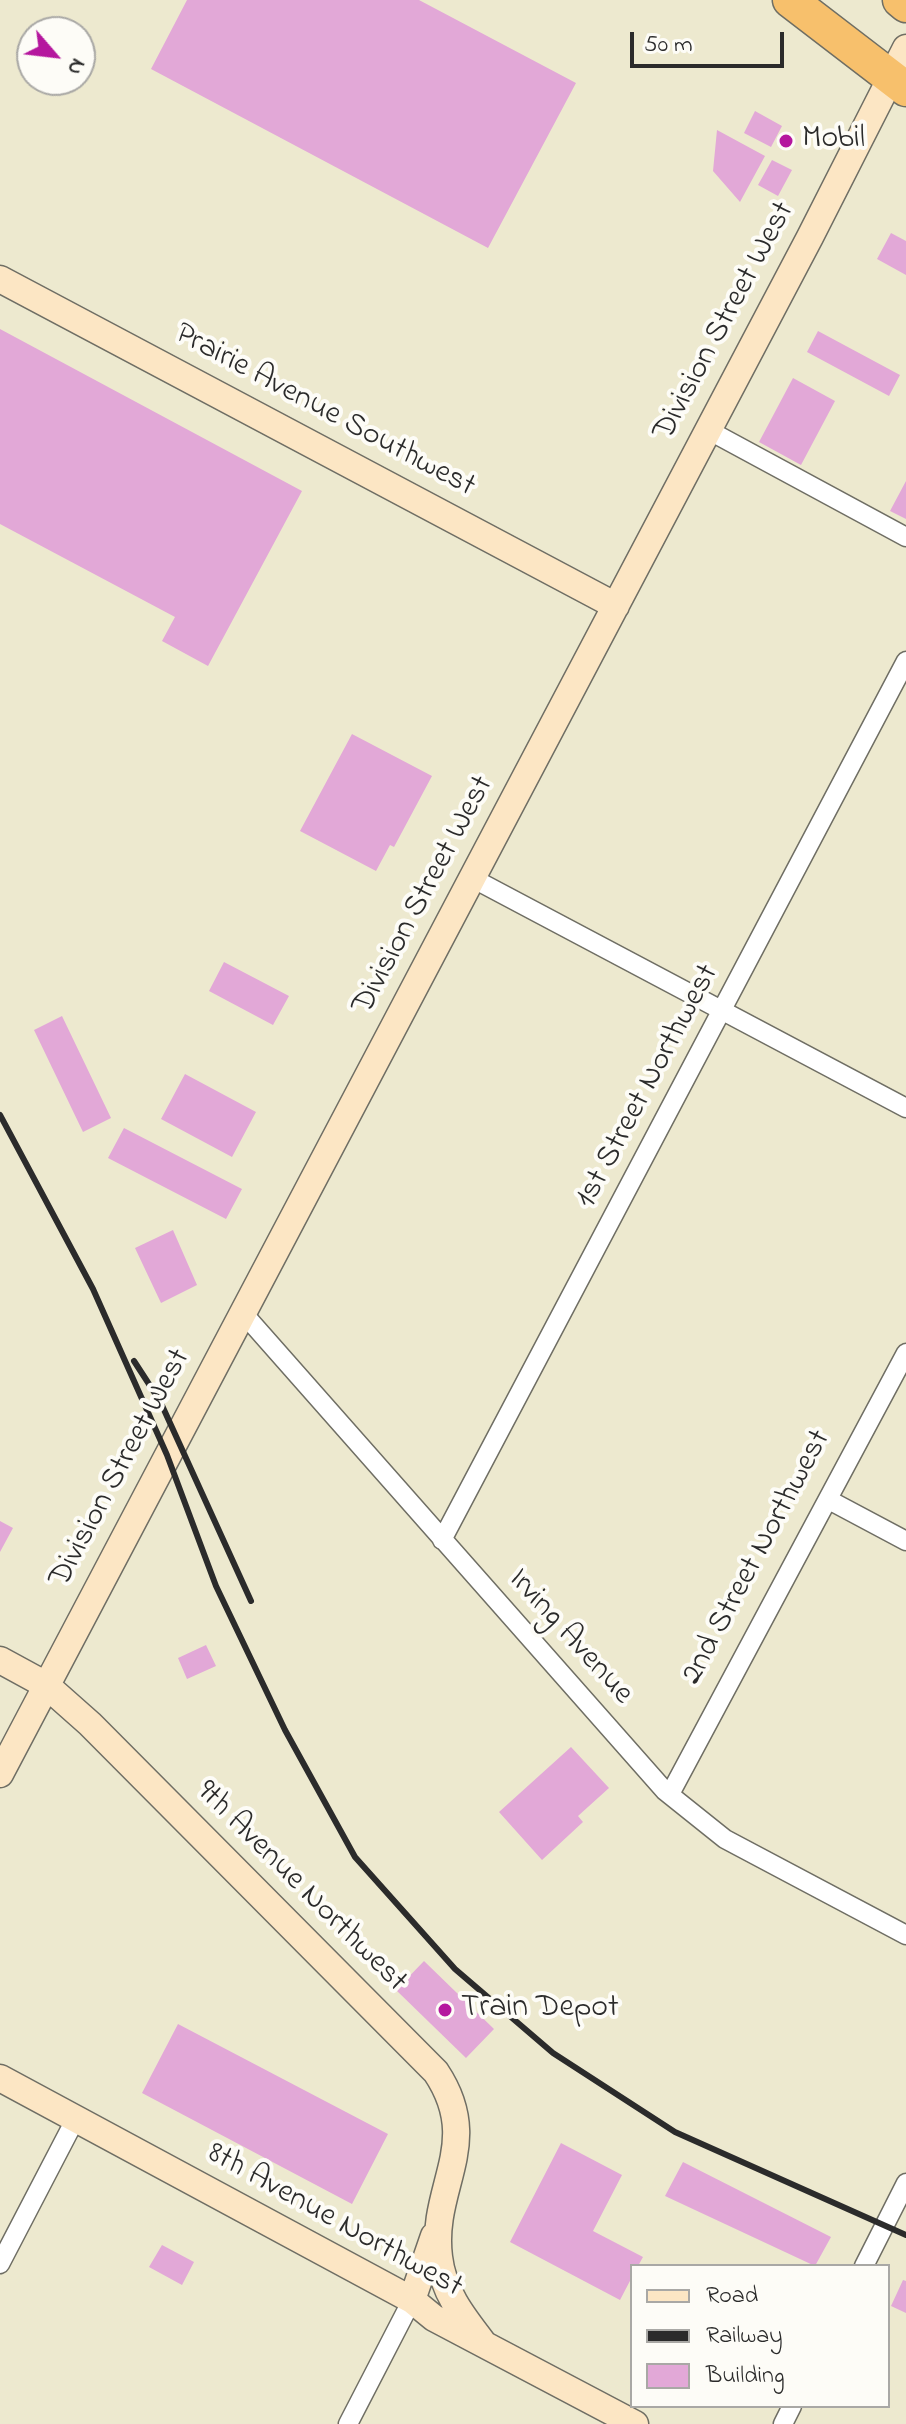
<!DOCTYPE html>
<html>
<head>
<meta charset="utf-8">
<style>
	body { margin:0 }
	#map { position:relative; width:906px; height:2424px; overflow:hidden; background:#ede9cf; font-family:"Indie Flower",sans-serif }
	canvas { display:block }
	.legend { position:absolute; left:630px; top:2264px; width:260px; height:144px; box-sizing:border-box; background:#fdfcf7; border:2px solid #a9a8a5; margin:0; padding:10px 14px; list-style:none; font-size:24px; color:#2b2b2b }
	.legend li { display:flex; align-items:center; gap:16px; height:40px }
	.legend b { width:40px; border:2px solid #a9a8a5 }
	.north { position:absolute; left:16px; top:16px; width:80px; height:80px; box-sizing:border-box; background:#fdfcf7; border:2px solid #a9a8a5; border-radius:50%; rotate:118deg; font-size:22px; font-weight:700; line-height:32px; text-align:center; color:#2b2b2b }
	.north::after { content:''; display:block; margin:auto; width:28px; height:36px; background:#b5179e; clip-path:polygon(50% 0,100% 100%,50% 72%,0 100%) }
	.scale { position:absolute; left:630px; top:32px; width:154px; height:36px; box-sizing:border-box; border:4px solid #2b2b2b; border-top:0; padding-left:10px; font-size:24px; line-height:28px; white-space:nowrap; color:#2b2b2b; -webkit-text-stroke:6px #fdfcf7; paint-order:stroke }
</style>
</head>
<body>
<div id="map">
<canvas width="906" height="2424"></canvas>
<ul class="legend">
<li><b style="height:10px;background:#fce6c4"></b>Road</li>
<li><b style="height:10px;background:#2b2b2b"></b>Railway</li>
<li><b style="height:22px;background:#e2a8d7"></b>Building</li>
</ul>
<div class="north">N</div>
<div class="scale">50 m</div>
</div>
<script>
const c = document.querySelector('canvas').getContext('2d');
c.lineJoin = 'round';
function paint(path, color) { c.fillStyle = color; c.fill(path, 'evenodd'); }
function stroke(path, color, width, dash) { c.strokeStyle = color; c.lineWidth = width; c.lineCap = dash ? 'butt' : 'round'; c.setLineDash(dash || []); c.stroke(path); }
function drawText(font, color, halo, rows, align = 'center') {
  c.font = font + ' "Indie Flower",sans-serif'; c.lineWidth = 8; c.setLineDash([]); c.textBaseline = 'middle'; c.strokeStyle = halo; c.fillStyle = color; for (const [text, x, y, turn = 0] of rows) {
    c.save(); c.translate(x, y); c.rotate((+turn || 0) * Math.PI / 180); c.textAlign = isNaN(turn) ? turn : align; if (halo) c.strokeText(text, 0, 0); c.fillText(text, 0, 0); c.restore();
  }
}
const building = new Path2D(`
	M187 0H419L576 83 488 248 151 69Z
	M755 111 782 126 771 147 744 133Z
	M717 130 765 156 740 202 713 171Z
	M772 160 792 170 778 196 758 185Z
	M891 233 906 241V275L877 259Z
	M0 329 302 491 208 666 162 641 175 617 0 524Z
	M818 331 900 375 889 396 807 352Z
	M793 378 835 401 801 465 759 442Z
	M906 481V519L890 511Z
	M352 734 432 776 394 847 390 845 376 871 300 831Z
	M224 962 289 996 273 1025 209 991Z
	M62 1016 111 1118 83 1132 34 1030Z
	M185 1074 256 1112 232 1157 161 1119Z
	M124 1128 242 1189 226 1219 108 1158Z
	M173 1230 197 1285 161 1303 135 1248Z
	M0 1521 13 1528 0 1552Z
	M206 1645 216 1666 187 1679 178 1658Z
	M571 1747 609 1788 578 1816 583 1822 542 1860 499 1812Z
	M424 1961 494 2029 466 2058 396 1990Z
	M178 2024 388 2134 352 2204 142 2093Z
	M561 2143 622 2175 593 2231 643 2257 638 2266H632V2277L620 2300 510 2242Z
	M683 2162 831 2237 815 2266 665 2196Z
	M162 2245 194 2262 182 2285 149 2267Z
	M903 2280 906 2281V2313L891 2306Z`);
const street = new Path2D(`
	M708 430 906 537
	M472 878 906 1108
	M243 1313 665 1791 725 1839 906 1935
	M829 1500 906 1541
	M442 1540 906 661
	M670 1794 906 1353
	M0 2264 76 2118
	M864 2266 906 2183
	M348 2424 412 2300
	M783 2424 792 2406`);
const secondary = new Path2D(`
	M0 279 616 606
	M0 1660 46 1685 90 1724 436 2072C484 2144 430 2186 439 2257 443 2292 463 2317 484 2344
	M0 1774 810 237 906 48
	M0 2078 412 2300 434 2318 635 2424
	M412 2300 434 2236`);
const highway = new Path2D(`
	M790 0 906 89
	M900 0 906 5`);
const rail = new Path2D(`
	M0 1115 93 1289 167 1455 216 1586 285 1730 355 1857 455 1969 553 2053 675 2132 906 2235
	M134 1361 160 1401 251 1601`);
const markers = [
	[786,141,8,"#b5179e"],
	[445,2010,8,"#b5179e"]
];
const poiNames = [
	["Mobil",802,141],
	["Train Depot",461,2010]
];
const streetNames = [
	["Division Street West",726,322,-62],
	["Prairie Avenue Southwest",324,412,28],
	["Division Street West",425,896,-62],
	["1st Street Northwest",649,1087,-62],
	["Division Street West",122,1469,-62],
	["2nd Street Northwest",758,1558,-62],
	["Irving Avenue",569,1638,48],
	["9th Avenue Northwest",300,1888,45],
	["8th Avenue Northwest",334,2222,29]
];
paint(building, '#e2a8d7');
stroke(street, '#6f6e64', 21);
stroke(secondary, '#6f6e64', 29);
stroke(highway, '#6f6e64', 37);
stroke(street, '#fff', 18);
stroke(secondary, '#fce6c4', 26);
stroke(highway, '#f7c06c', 34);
stroke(rail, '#2b2b2b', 6);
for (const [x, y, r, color] of markers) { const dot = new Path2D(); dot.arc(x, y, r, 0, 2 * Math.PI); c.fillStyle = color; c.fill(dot); stroke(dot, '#fdfcf7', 3); }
drawText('32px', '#2b2b2b', '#fdfcf7', poiNames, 'left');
drawText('32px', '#2b2b2b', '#fdfcf7', streetNames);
</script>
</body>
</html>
